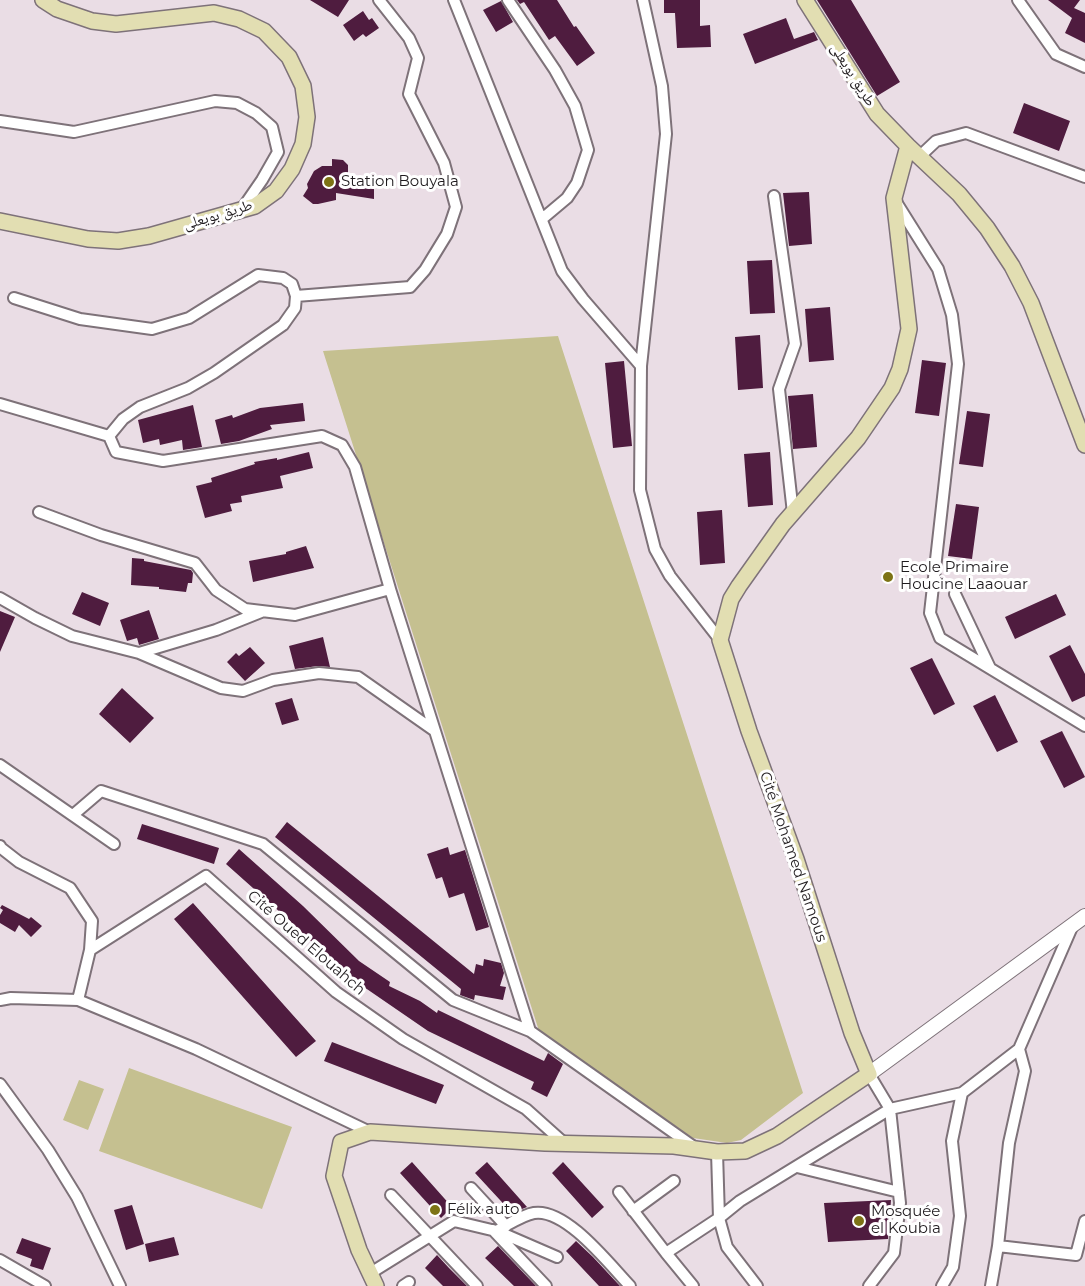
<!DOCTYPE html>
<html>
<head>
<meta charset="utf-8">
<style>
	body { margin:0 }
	canvas { display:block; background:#eadde5 }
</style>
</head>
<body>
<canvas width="1085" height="1286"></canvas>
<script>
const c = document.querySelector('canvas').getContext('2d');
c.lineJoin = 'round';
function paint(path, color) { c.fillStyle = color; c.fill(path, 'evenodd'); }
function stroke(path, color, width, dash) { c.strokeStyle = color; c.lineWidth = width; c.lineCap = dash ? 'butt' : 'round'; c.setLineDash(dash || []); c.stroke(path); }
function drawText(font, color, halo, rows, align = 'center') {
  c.font = font + ' Montserrat,"Noto Naskh Arabic",sans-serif'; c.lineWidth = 6; c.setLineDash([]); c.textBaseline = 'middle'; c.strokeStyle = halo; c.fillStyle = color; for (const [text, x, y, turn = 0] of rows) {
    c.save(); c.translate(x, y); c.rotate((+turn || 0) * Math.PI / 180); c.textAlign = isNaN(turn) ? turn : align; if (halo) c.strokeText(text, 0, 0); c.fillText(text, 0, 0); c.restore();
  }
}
const green = new Path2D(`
	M558 336 803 1093 741 1140 727 1143 693 1138 539 1031 323 351Z
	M129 1068 292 1127 262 1209 99 1151Z
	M79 1080 104 1089 88 1130 63 1120Z`);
const building = new Path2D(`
	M310 0H349L338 17Z
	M517 0H557L574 27 576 26 595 53 577 66 555 36 549 40 524 2 520 4Z
	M664 0H700V26L710 25 711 47 677 48 675 13H664Z
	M817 0H851L900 82 877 96Z
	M1048 0H1080L1074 8 1085 13V43L1065 33 1072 18Z
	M501 1 513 22 496 32 483 10Z
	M363 11 369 20 372 18 379 28 366 37 363 34 354 41 343 25Z
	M786 18 794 39 814 32 818 40 755 64 743 34Z
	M1024 103 1070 121 1059 151 1013 133Z
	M332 159 343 160 348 165V182L374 185V199L336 193V200L318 204H313L303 196 308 188 307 184 314 171 322 166H332Z
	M809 192 812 244 789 246 783 193Z
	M772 260 775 313 750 314 747 261Z
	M830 307 834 360 809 362 805 309Z
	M760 335 763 388 738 390 735 337Z
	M922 360 946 363 939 416 915 413Z
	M624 361 632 446 613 448 605 363Z
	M813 394 817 447 793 449 788 396Z
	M303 403 305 421 270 425 272 429 239 441 221 444 215 420 232 415 233 418 260 408Z
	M193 405 202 447 183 450 182 440 160 445 159 439 143 443 138 420Z
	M967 411 990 414 983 467 959 464Z
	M309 452 313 468 280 476 283 488 241 496 242 502 230 504 232 511 205 518 196 486 212 482 211 478 255 464 254 462 277 458V460Z
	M770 452 773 505 748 507 744 454Z
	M956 504 979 507 972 559 948 556Z
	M722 510 725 563 700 565 697 512Z
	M306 546 314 568 253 582 249 561 286 554V552Z
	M132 558 144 559V561L191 570 193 573 192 583H188L186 592 159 589V587L131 585Z
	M82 592 109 603 100 626 72 614Z
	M1056 594 1066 615 1015 639 1005 617Z
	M149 610 159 639 139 645 137 638 127 641 120 620Z
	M0 611 15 617 0 652Z
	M323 637 330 667 318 666 295 669 289 646Z
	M1070 645 1085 674V696L1072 702 1049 656Z
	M250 647 265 663 245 681 227 662 236 653 239 656Z
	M932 658 955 704 934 715 910 668Z
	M122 688 154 718 130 743 99 714Z
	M995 695 1018 742 997 752 973 706Z
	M292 698 299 720 282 725 275 703Z
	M1062 731 1085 777 1064 788 1040 741Z
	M287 822 474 974 476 964 483 966 484 959 501 963 504 973 500 986 506 987 503 1000 475 995 474 1000 460 995 461 989 275 837Z
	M142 824 219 848 214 864 137 839Z
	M448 847 450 855 465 850 489 927 476 931 464 893 449 898 442 877 436 879 427 854Z
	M239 849 303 906 359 961 390 982 389 986 420 1001 437 1013 438 1010 544 1061 548 1053 563 1064 547 1097 531 1089 534 1082 428 1031 345 974 290 921 226 864Z
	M193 903 316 1041 296 1057 174 919Z
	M2 905 29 919 31 917 42 926 31 937 19 925 15 932 0 923V915L3 910 0 908Z
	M332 1042 444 1085 436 1104 324 1061Z
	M412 1162 452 1207 441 1218 400 1173Z
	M487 1162 527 1207 512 1213 475 1173Z
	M563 1162 604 1207 592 1218 552 1173Z
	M891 1200 888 1239 828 1242 824 1203Z
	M132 1205 144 1244 126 1250 114 1210Z
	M174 1237 179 1255 149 1262 145 1244Z
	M22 1238 51 1248 43 1270 30 1266 32 1259 16 1253Z
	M576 1241 593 1257 620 1286H599L566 1251Z
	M498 1246 536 1286H514L485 1258Z
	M437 1255 449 1268 467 1286H443L425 1268Z`);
const minor = new Path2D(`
	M454 0 562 271 583 299 641 366 640 490 655 549 670 576 720 640
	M508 0 555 70 575 106 588 150 577 183 567 198 542 219
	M1018 0 1056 54 1085 67
	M0 121 74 132 215 101 237 103 256 113 272 127 278 152 262 180 242 209
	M919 157 936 141 966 133 1085 177
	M774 196 795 344 779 389 793 513
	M896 202 938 269 952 315 958 364 930 613 940 638 1085 726
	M296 296 410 287 425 270 447 234 456 207 444 163 409 94 418 58 409 38 379 0
	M14 298 80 319 152 329 189 318 258 275 283 278 292 284 296 296 295 308 283 325 214 373 188 388 140 407 123 419 109 436 116 452 163 461 322 436 342 445 355 467 390 589 295 615 245 609 216 590 195 563 101 535 39 512
	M641 366 666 134 662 86 643 0
	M0 404 109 436
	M390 589 530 1031
	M955 594 990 668
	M0 598 35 618 72 636 139 653 216 630 261 612
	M139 653 221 688 243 691 273 680 319 673 358 677 435 731
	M0 765 114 844
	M73 815 101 791 263 844 453 1000 530 1031 694 1147
	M0 846 1 848 19 862 70 888 92 921 90 950
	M0 1000 11 998 78 1000 90 950 206 876 336 992 403 1039 526 1109 564 1143
	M78 1000 196 1049 370 1132
	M1019 1049 1025 1071 1009 1143 998 1246 1076 1255 1085 1221
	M869 1074 890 1109 962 1093 1019 1049 1072 927
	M0 1084 48 1150 77 1197 120 1286
	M717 1152 719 1218 727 1247 757 1286
	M797 1167 899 1192
	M471 1188 506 1226
	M619 1192 666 1253
	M391 1195 477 1286
	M633 1211 674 1181
	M493 1230 546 1286
	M497 1231 557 1257
	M0 1260 45 1286
	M369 1274 454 1221 496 1231C508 1225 522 1215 534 1213 566 1208 609 1264 630 1286
	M403 1286 409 1282
	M693 1286 666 1253 719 1218 740 1201 890 1109 900 1203 894 1253 869 1286
	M942 1286 953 1267 960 1216 952 1141 962 1093
	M991 1286 998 1246`);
const tertiary = new Path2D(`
	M869 1074 1085 916`);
const secondary = new Path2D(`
	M805 0 877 114 908 146 959 194 987 228 1012 266 1031 303 1085 445
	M0 221 88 239 118 241 149 236 255 206 276 191 292 169 303 144 307 117 303 86 289 57 264 31 239 19 214 13 116 24 92 21 57 9 43 0
	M376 1286 359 1250 334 1176 341 1142 370 1132 545 1143 674 1146 717 1152 745 1151 777 1136 869 1074 852 1033 796 859 749 731 720 640 731 599 739 586 783 524 858 438 892 388 900 369 909 329 894 198 908 146`);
const markers = [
	[329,182,6,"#7d7315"],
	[888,577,6,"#7d7315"],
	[435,1210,6,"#7d7315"],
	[859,1221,6,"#7d7315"]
];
const streetNames = [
	["طريق بويعلى",853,75,58],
	["طريق بويعلى",218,215,-17],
	["Cité Mohamed Namous",793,857,71],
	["Cité Oued Elouahch",306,943,41]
];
const poiNames = [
	["Station Bouyala",341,182],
	["Ecole Primaire",900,568],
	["Houcine Laaouar",900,585],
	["Félix auto",447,1210],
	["Mosquée",871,1212],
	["el Koubia",871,1229]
];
paint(green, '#c5c090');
paint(building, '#4f1c3f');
stroke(minor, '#7e7279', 14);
stroke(tertiary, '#7e7279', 16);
stroke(secondary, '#7e7279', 18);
stroke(minor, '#fff', 10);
stroke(tertiary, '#fff', 14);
stroke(secondary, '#e2deb2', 15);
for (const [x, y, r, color] of markers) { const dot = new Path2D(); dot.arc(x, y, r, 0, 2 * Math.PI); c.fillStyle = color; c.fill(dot); stroke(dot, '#fff', 2); }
drawText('15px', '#1f1b1e', '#fff', streetNames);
drawText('15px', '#1f1b1e', '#fff', poiNames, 'left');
</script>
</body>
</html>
